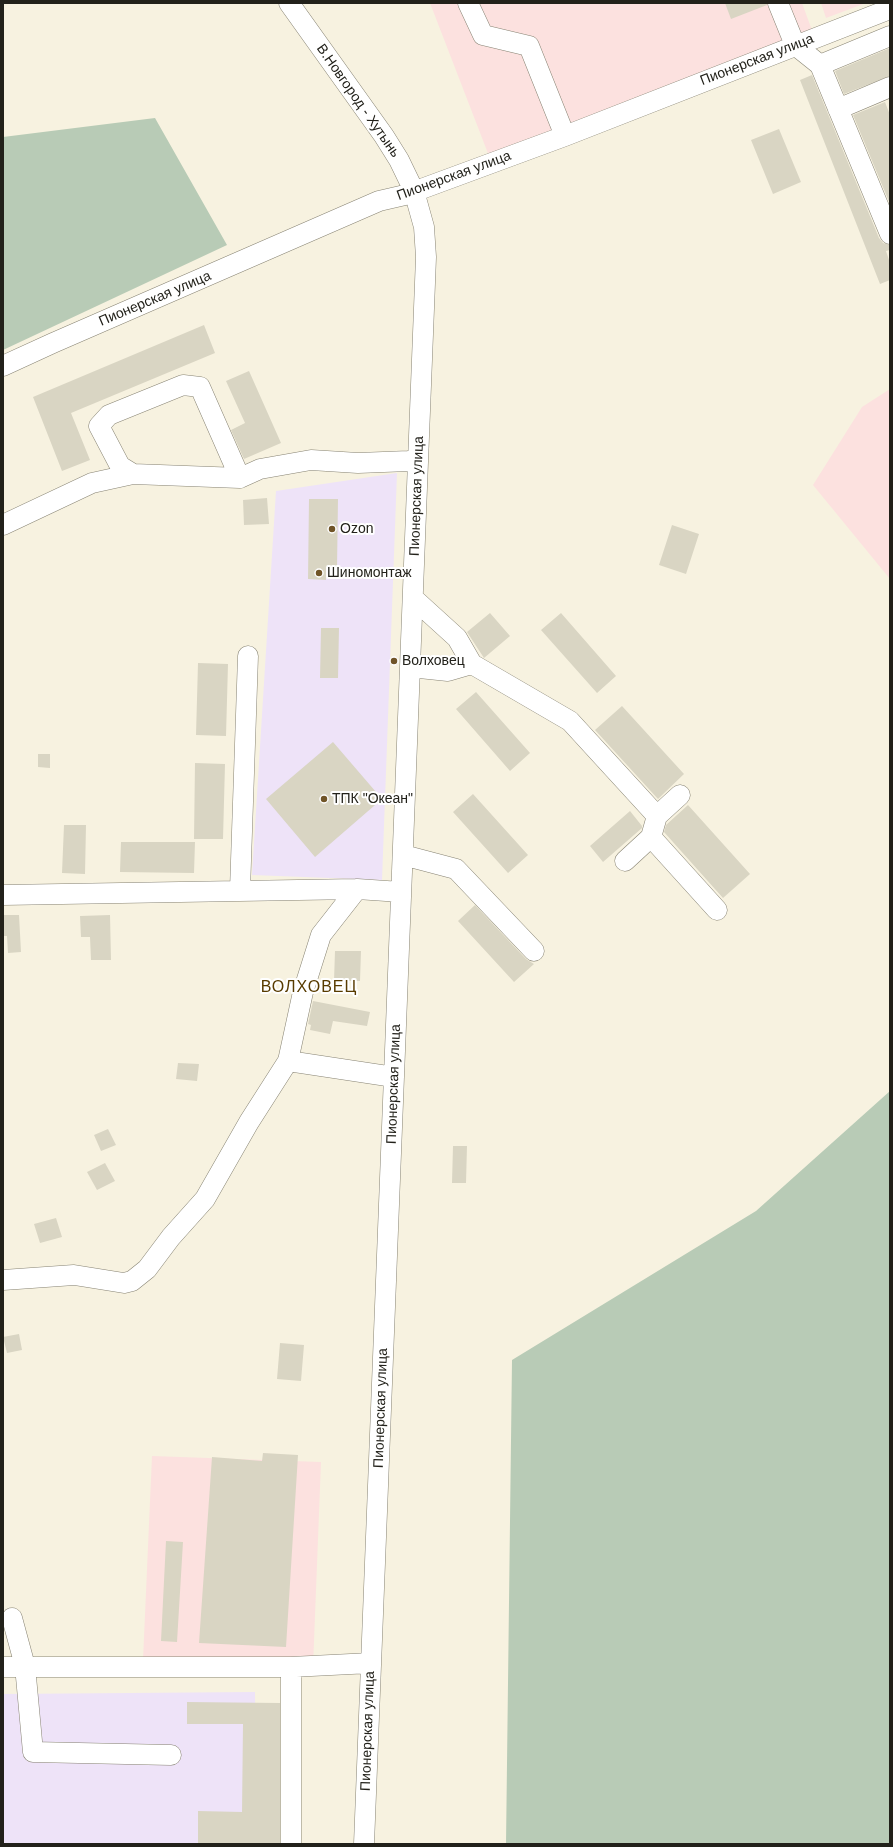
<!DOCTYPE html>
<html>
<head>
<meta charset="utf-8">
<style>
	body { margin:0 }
	#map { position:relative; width:893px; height:1847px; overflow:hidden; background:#f7f2e0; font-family:Helvetica,sans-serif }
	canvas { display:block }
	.frame { position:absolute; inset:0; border:4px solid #22211a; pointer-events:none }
</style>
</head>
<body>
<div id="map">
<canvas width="893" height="1847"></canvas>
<div class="frame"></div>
</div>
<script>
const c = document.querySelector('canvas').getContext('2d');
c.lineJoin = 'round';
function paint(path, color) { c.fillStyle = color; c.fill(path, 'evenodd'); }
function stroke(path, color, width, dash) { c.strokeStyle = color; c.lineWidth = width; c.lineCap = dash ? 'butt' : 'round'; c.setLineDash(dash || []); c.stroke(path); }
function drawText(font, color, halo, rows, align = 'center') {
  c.font = font + ' Helvetica,sans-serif'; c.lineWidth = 4; c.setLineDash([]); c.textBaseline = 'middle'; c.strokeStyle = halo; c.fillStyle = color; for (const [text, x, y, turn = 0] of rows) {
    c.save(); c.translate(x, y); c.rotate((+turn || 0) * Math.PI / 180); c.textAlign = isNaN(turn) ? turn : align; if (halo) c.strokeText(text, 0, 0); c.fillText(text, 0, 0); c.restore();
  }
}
const commercial = new Path2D(`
	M397 473 382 880 252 875 276 491Z
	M255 1692 256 1844H3V1694Z`);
const industrial = new Path2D(`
	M430 3H802L813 33 489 156Z
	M821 3H866L826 18Z
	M890 389V579L813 485 862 407Z
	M152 1456 321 1462 313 1667 143 1660Z`);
const green = new Path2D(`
	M155 118 227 245 3 350V137Z
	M890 1091V1844H506L512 1360 756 1211Z`);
const building = new Path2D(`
	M725 3H767V5L731 19Z
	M890 48V76L844 94 835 71Z
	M812 75 879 238 883 243 890 245V250L886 251 890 263V280L880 284 800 80Z
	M885 102 890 115V204L853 115Z
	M779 129 801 182 773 194 751 140Z
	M204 325 215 353 71 413 90 460 62 471 33 397Z
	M249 371 281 443 244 459 231 430 245 423 226 381Z
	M267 498 269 524 244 525 243 500Z
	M309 499H338L337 568 326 567V580L308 579Z
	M672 525 699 534 686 574 659 565Z
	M490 613 510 636 484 658 467 632Z
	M561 613 616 676 597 693 541 630Z
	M321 628H339L338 678H320Z
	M198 663 228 664 226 736 196 735Z
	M476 692 530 753 510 771 456 709Z
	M622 706 684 774 658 799 595 730Z
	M333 742 382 799 315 857 266 799Z
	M38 754H50V768L38 767Z
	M195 763 225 764 223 839H194Z
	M473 794 528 855 508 873 453 812Z
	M688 805 750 874 723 898 664 832 666 825Z
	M630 811 642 826V828L603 862 590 846Z
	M64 825H86L85 874 62 873Z
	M121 842H195L194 873 120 872Z
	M475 905 526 959 534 964 514 982 458 921Z
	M3 915H19L21 952 8 953 7 936H3Z
	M110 915 111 960H91L90 937H81L80 916Z
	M335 951H361L360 981H334Z
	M313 1001 370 1012 367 1026 333 1021 330 1034 310 1030 311 1025 308 1024Z
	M178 1063 199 1064 197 1081 176 1079Z
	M108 1129 116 1145 101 1151 94 1135Z
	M453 1146H467L466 1183H452Z
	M105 1163 115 1181 97 1190 87 1172Z
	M56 1218 62 1237 40 1243 34 1224Z
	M19 1334 22 1350 7 1353 3 1337Z
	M280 1343 304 1345 301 1381 277 1379Z
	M263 1453 298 1455 286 1647 199 1643 212 1457 262 1461Z
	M166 1541 183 1542 177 1642 161 1641Z
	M187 1702 280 1703V1844H198V1811L242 1812 243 1724H187Z`);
const minor = new Path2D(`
	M289 3 384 136 399 160 414 191 424 227 426 257 364 1844
	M468 3 483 35 529 46 565 136
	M778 3 795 45 820 65 890 234
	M820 65 890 36
	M838 109 890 87
	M3 366 53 343 379 201 405 195 565 136 890 9
	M133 474 120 466 99 426 109 415 183 385 200 387 240 478
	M3 525 92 483 133 474 240 478 260 469 311 460 358 463 409 461 418 459
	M472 664 570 721 657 816 651 837 717 910
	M410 667 448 671 472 664 457 638 413 598
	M657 816 680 795
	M403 855 456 869 534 951
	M625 861 651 837
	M240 890 248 656
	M3 895 357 889 401 892
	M288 1061 394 1077
	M3 1280 74 1275 124 1283 132 1281 147 1269 171 1237 205 1199 249 1122 288 1061 303 992 321 935 357 889
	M12 1618 25 1666 33 1752 171 1755
	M3 1667H291L371 1663
	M291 1844V1667`);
const markers = [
	[332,529,4,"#705427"],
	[319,573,4,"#705427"],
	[394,661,4,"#705427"],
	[324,799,4,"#705427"]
];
const streetNames = [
	["Пионерская улица",757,60,-21],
	["В.Новгород - Хутынь",358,101,55],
	["Пионерская улица",454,176,-20],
	["Пионерская улица",155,299,-23],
	["Пионерская улица",417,496,-88],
	["Пионерская улица",394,1084,-88],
	["Пионерская улица",381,1408,-88],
	["Пионерская улица",368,1731,-88]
];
const poiNames = [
	["Ozon",340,529],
	["Шиномонтаж",327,573],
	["Волховец",402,661],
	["ТПК \"Океан\"",332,799]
];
const quarterNames = [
	["ВОЛХОВЕЦ",309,988]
];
paint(commercial, '#eee3f8');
paint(industrial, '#fce1df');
paint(green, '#b8cbb6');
paint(building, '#d9d5c3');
stroke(minor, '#878373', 21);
stroke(minor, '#fff', 20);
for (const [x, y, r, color] of markers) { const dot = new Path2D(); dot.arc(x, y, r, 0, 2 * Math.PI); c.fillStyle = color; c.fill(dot); stroke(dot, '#fff', 1.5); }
drawText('14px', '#22211a', '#fff', streetNames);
drawText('14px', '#22211a', '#fff', poiNames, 'left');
c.letterSpacing = '1px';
drawText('16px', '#583b00', '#fff', quarterNames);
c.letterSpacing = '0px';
</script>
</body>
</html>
